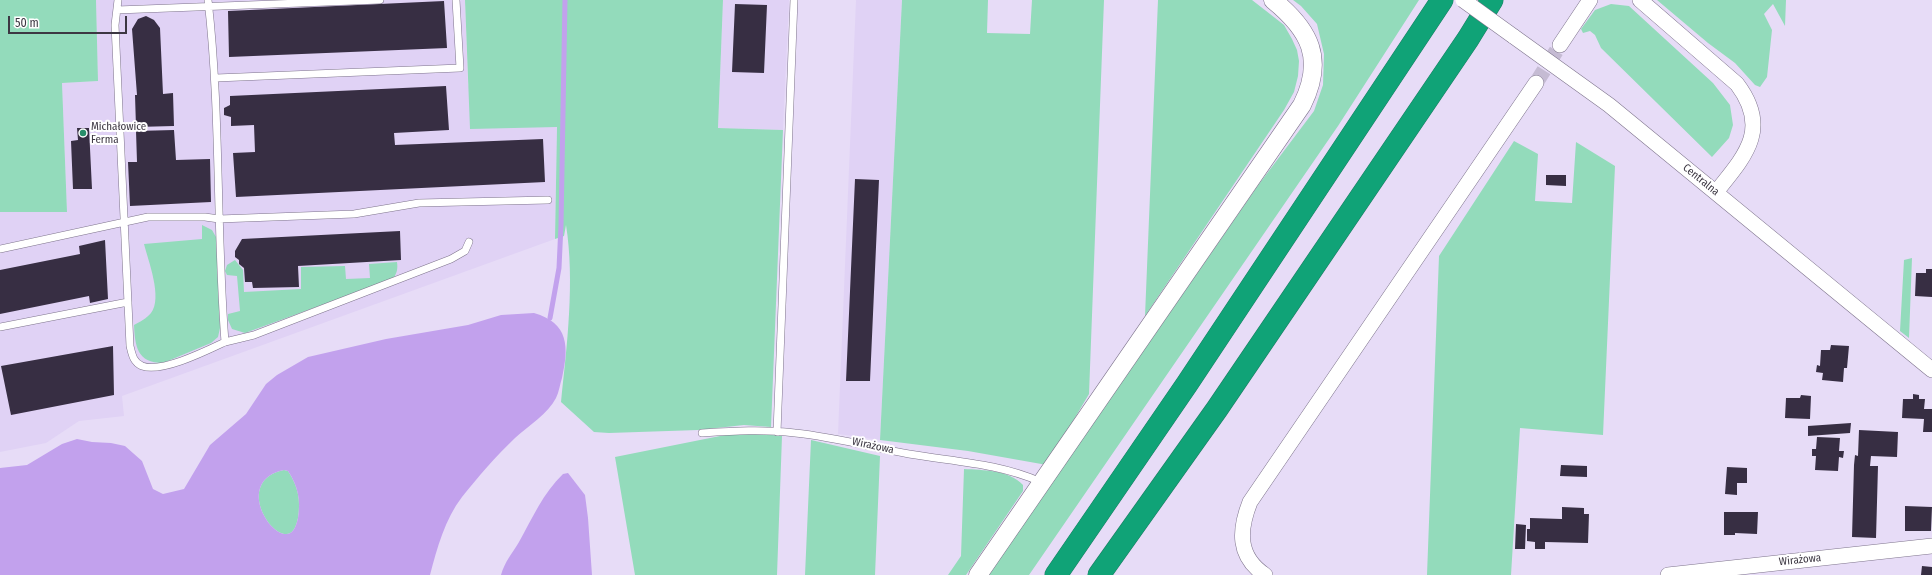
<!DOCTYPE html>
<html>
<head>
<meta charset="utf-8">
<style>
	body { margin:0 }
	#map { position:relative; width:1932px; height:575px; overflow:hidden; background:#e7dcf7; font-family:"Fira Sans Condensed",sans-serif }
	canvas { display:block }
	.scale { position:absolute; left:8px; top:16px; width:119px; height:18px; box-sizing:border-box; border:2px solid #3c3742; border-top:0; padding-left:5px; font-size:12px; line-height:14px; white-space:nowrap; color:#3c3742; -webkit-text-stroke:3px #fff; paint-order:stroke }
</style>
</head>
<body>
<div id="map">
<canvas width="1932" height="575"></canvas>
<div class="scale">50 m</div>
</div>
<script>
const c = document.querySelector('canvas').getContext('2d');
c.lineJoin = 'round';
function paint(path, color) { c.fillStyle = color; c.fill(path, 'evenodd'); }
function stroke(path, color, width, dash) { c.strokeStyle = color; c.lineWidth = width; c.lineCap = dash ? 'butt' : 'round'; c.setLineDash(dash || []); c.stroke(path); }
function drawText(font, color, halo, rows, align = 'center') {
  c.font = font + ' "Fira Sans Condensed",sans-serif'; c.lineWidth = 4; c.setLineDash([]); c.textBaseline = 'middle'; c.strokeStyle = halo; c.fillStyle = color; for (const [text, x, y, turn = 0] of rows) {
    c.save(); c.translate(x, y); c.rotate((+turn || 0) * Math.PI / 180); c.textAlign = isNaN(turn) ? turn : align; if (halo) c.strokeText(text, 0, 0); c.fillText(text, 0, 0); c.restore();
  }
}
const built = new Path2D(`
	M96 0H465L468 85 557 127 555 239 122 396 124 416 79 421 46 443 0 452V212H67L62 83 98 81Z
	M723 0H789L783 130 718 128Z
	M856 0H902L880 440 838 434Z`);
const green = new Path2D(`
	M0 0H96L98 81 62 83 67 212H0Z
	M465 0H723L718 128 783 130 771 427 744 425 698 430 609 433 594 432 561 402C567 346 575 281 566 225L564 236 555 239 557 127 470 129Z
	M902 0H988L987 33 1030 34 1032 0H1104L1089 394 1047 465 968 451 880 440Z
	M1158 0H1252L1270 14 1284 25 1292 39 1297 50 1299 61 1298 76 1294 92 1284 110 1145 316Z
	M1293 0H1419L1338 126 1029 575H988L1259 184 1314 111 1323 85 1324 54 1317 24 1301 6Z
	M1657 0H1786L1785 26 1773 4 1764 14 1772 30 1767 77 1760 87 1755 85 1735 63 1708 43Z
	M1611 4 1629 6 1713 83 1730 105 1733 125 1729 138 1712 157 1601 48 1595 35 1590 31 1583 33 1581 29 1595 10Z
	M1514 141 1538 154 1535 201 1572 203 1576 142 1615 166 1603 435 1520 428 1511 575H1427L1439 256Z
	M202 225 212 230 216 237 220 328 218 337 211 343 163 363C137 363 135 346 134 325 140 322 147 318 151 313 163 298 148 260 144 244L202 239Z
	M1912 258 1909 338 1900 331 1904 260Z
	M235 260 243 270 244 292 301 289V267L345 266 346 279 370 278 369 264 397 262C398 269 397 273 393 279L245 333 232 329 228 320V314L240 311 237 276 227 275 225 271 227 265Z
	M740 432 782 436 777 575H635L615 457Z
	M811 440 880 456 875 575H805Z
	M964 469C983 470 1009 470 1023 485V491L966 575H948L961 556Z
	M284 470 288 471C298 486 301 500 298 518 297 523 294 534 287 534 268 536 236 480 284 470Z`);
const water = new Path2D(`
	M534 313C569 323 569 347 562 378 560 384 559 392 556 398 548 414 528 426 515 438 496 456 478 477 462 497 445 519 437 548 430 575H0V468L27 465 62 444 77 439 92 442 111 443 125 446 142 461 153 489 163 494 184 489 210 445 246 414 266 384 277 375 308 357 386 339 468 325 501 315ZM284 470 288 471C298 486 301 500 298 518 297 523 294 534 287 534 268 536 236 480 284 470Z
	M568 473 585 495 588 518 592 575H501C505 561 512 554 519 542 532 519 543 493 563 474Z`);
const stream = new Path2D(`
	M550 318 559 268 561 225 565 0`);
const building = new Path2D(`
	M444 1 447 48 229 57 228 11Z
	M735 4 767 5 764 73 732 72Z
	M146 16 154 20 160 28 163 94 173 93 174 126 136 127 135 95H137L132 29 138 19Z
	M446 86 449 130 394 133 395 145 543 139 545 182 236 197 233 153 255 152 254 125 231 126V117L224 115V108L230 105V96Z
	M77 128H89L92 189H73L71 141 78 140Z
	M174 130 176 160 210 159 211 202 130 206 128 162H137L136 131Z
	M1546 175H1566V186L1546 185Z
	M855 179 879 180 870 381H846Z
	M400 231 401 260 298 266 299 287 253 288 252 282H245L244 268 239 264V260L235 257V251L242 239Z
	M105 240 108 299 90 303 89 296 0 314V270L80 254 79 246Z
	M1926 269H1932V297L1915 296 1916 273H1926Z
	M1831 345 1849 346 1847 368H1844L1843 382 1822 380 1823 373 1816 372 1817 365 1820 366 1821 350H1830Z
	M113 346 114 395 11 415 1 366Z
	M1913 394 1919 395V399H1925L1924 409H1932V432H1923L1924 419 1902 418 1903 399H1913Z
	M1801 395 1811 396 1810 419 1785 418 1786 398H1800Z
	M1851 423 1850 433 1808 436V426Z
	M1859 430 1898 432 1897 457 1871 456 1870 466H1878L1876 538 1852 537 1854 465 1855 455 1858 456Z
	M1817 437 1840 438 1839 451H1844L1843 458 1839 457 1838 471 1815 470 1816 456H1812V449H1816Z
	M1561 465 1587 466V477L1560 476Z
	M1727 467 1747 468V483H1737V495L1725 494Z
	M1905 506 1932 507 1931 531H1905Z
	M1562 507 1584 508V514H1589L1588 543 1545 542V549H1535V542L1527 541V529H1530V518L1562 519Z
	M1724 512H1758L1757 534 1735 533V535H1724Z
	M1516 524 1526 525 1525 549H1515Z
	M1922 566 1932 567V575H1921Z`);
const minorTunnel = new Path2D(`
	M1536 83 1560 45`);
const service = new Path2D(`
	M118 0 115 25 130 346C132 354 133 362 142 366 162 373 206 351 225 342 216 228 221 114 208 0
	M117 10 380 0
	M216 78 460 68 456 0
	M0 249 148 217H205L219 219 354 214 419 203 548 200
	M0 327 128 302
	M225 342 254 335 451 259 465 251 469 242
	M777 432 794 0
	M702 433C733 431 764 429 795 433 834 437 871 447 909 454 956 462 997 463 1041 482`);
const minor = new Path2D(`
	M1640 0 1737 84C1771 129 1745 156 1716 192
	M1513 36 1609 105 1932 370
	M1560 45 1590 0
	M1265 575C1237 556 1239 530 1250 502L1536 83
	M1668 575 1932 546`);
const tertiary = new Path2D(`
	M978 575 1302 105C1325 59 1310 30 1273 0`);
const motorway = new Path2D(`
	M1056 575 1187 384 1442 0
	M1099 575 1217 409 1468 39 1492 0`);
const minorBridge = new Path2D(`
	M1463 0 1513 36`);
const markers = [
	[83,133,4,"#288e6a"]
];
const poiNames = [
	["Michałowice",91,127],
	["Ferma",91,140]
];
const streetNames = [
	["Centralna",1701,180,39],
	["Wirażowa",873,446,12],
	["Wirażowa",1800,560,-6]
];
paint(built, '#e0d2f5');
paint(green, '#93dbbb');
paint(water, '#c2a1ed');
stroke(stream, '#c2a1ed', 5);
paint(building, '#372e43');
stroke(minorTunnel, '#c5bbd3', 15, [15, 8]);
stroke(service, '#7e748c', 8);
stroke(minor, '#7e748c', 16);
stroke(tertiary, '#7e748c', 19);
stroke(motorway, '#1f7d64', 23);
stroke(service, '#fff', 7);
stroke(minor, '#fff', 15);
stroke(tertiary, '#fff', 18);
stroke(motorway, '#10a377', 22);
stroke(minorBridge, '#7e748c', 16, []);
stroke(minorBridge, '#fff', 15);
for (const [x, y, r, color] of markers) { const dot = new Path2D(); dot.arc(x, y, r, 0, 2 * Math.PI); c.fillStyle = color; c.fill(dot); stroke(dot, '#fff', 1.5); }
drawText('11px', '#3c3742', '#fff', poiNames, 'left');
drawText('11px', '#3c3742', '#fff', streetNames);
</script>
</body>
</html>
